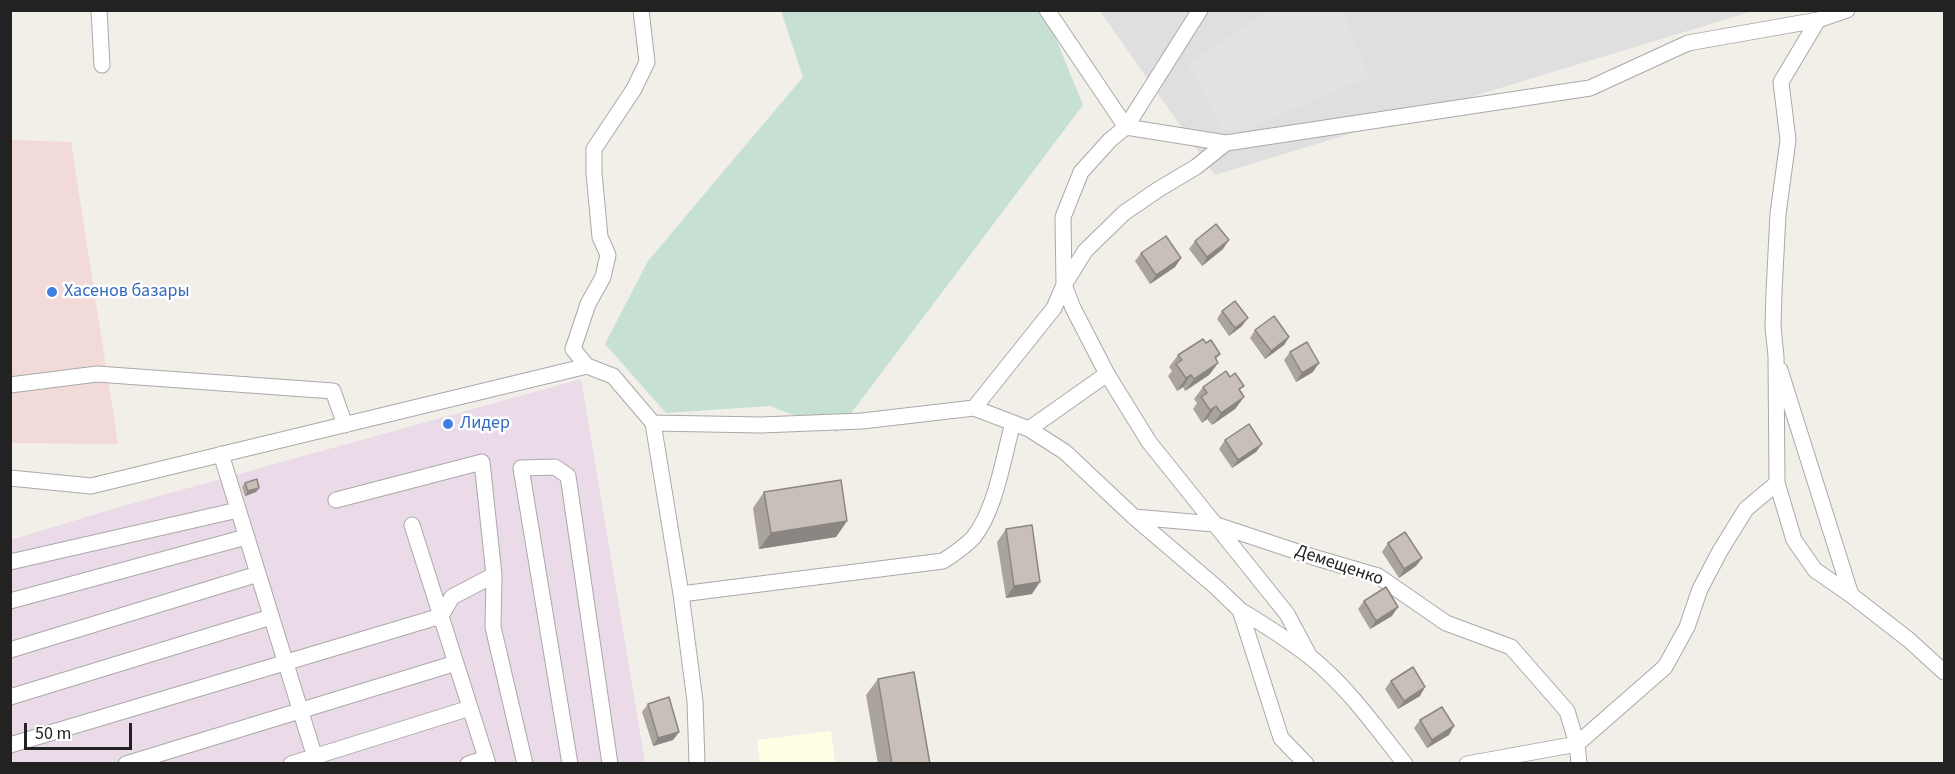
<!DOCTYPE html>
<html>
<head>
<meta charset="utf-8">
<style>
	body { margin:0 }
	#map { position:relative; width:1955px; height:774px; overflow:hidden; background:#f2efe9; font-family:"Source Sans 3",sans-serif }
	canvas { display:block }
	.frame { position:absolute; inset:0; border:12px solid #222; pointer-events:none }
	.scale { position:absolute; left:24px; top:723px; width:108px; height:27px; box-sizing:border-box; border:3px solid #222; border-top:0; padding-left:8px; font-size:18px; line-height:21px; white-space:nowrap; color:#222; -webkit-text-stroke:4px #fff; paint-order:stroke }
</style>
</head>
<body>
<div id="map">
<canvas width="1955" height="774"></canvas>
<div class="frame"></div>
<div class="scale">50 m</div>
</div>
<script>
const c = document.querySelector('canvas').getContext('2d');
c.lineJoin = 'round';
function paint(path, color) { c.fillStyle = color; c.fill(path, 'evenodd'); }
function stroke(path, color, width, dash) { c.strokeStyle = color; c.lineWidth = width; c.lineCap = dash ? 'butt' : 'round'; c.setLineDash(dash || []); c.stroke(path); }
function drawText(font, color, halo, rows, align = 'center') {
  c.font = font + ' "Source Sans 3",sans-serif'; c.lineWidth = 5; c.setLineDash([]); c.textBaseline = 'middle'; c.strokeStyle = halo; c.fillStyle = color; for (const [text, x, y, turn = 0] of rows) {
    c.save(); c.translate(x, y); c.rotate((+turn || 0) * Math.PI / 180); c.textAlign = isNaN(turn) ? turn : align; if (halo) c.strokeText(text, 0, 0); c.fillText(text, 0, 0); c.restore();
  }
}
const residential = new Path2D(`
	M1100 11H1753L1215 175Z`);
const commercial = new Path2D(`
	M11 140 71 142 118 444 11 443Z`);
const industrial = new Path2D(`
	M581 379 645 763 11 764V540L116 508Z`);
const education = new Path2D(`
	M831 731 835 763H760L757 740Z`);
const wetland = new Path2D(`
	M781 11H1040L1049 22 1083 105 837 432 770 406 666 413 605 344 648 261 803 77Z`);
const parking = new Path2D(`
	M1268 11H1343L1369 77 1246 130 1222 129 1188 64Z`);
const minor = new Path2D(`
	M99 10 102 65
	M641 10 647 62 634 89 594 149V173L600 237 608 255 603 277 588 304 573 349 587 366 613 376 653 423 681 594 695 701 697 764
	M1047 10 1126 127 1226 143 1590 88 1688 43 1818 20 1847 10
	M1226 143 1196 167 1159 189 1124 213 1085 251 1064 285 1073 308 1107 374 1149 442 1287 614 1310 657
	M1780 370 1851 595
	M10 385 97 374 333 391 345 425
	M974 408 1029 429 1065 452 1134 517 1216 587 1240 610 1281 738 1306 764
	M653 423 761 425 862 421 974 408 1054 308 1064 285 1063 217 1081 172 1110 140 1126 127 1200 10
	M1029 429 1107 374
	M221 454 317 764
	M10 478 91 486 587 366
	M1777 483 1794 540 1815 570 1851 595 1909 640 1944 672
	M1134 517 1214 524 1313 557 1378 576 1446 623 1511 647 1567 711 1577 744 1579 764
	M412 525 488 764
	M10 562 238 510
	M494 575 493 627 525 764
	M681 594 943 561C954 554 964 547 973 538 996 510 1003 458 1013 423
	M10 601 246 537
	M1240 610C1263 624 1287 639 1309 656 1347 686 1375 726 1405 764
	M10 650 258 574
	M10 697 271 617
	M10 745 441 616 452 597 494 575 482 462 336 500
	M126 764 456 663
	M291 764 470 708
	M468 764 486 758
	M570 764 521 468 555 467 568 476 610 764
	M1467 764 1577 744 1665 667 1687 627 1700 589 1720 551 1746 509 1777 483 1776 356 1773 327 1774 292 1778 214 1788 140 1781 82 1818 20`);
const wall = new Path2D(`
	M1195 241 1223 249 1202 266 1189 249Z
	M1141 253 1181 258 1175 267 1150 284 1135 261Z
	M1222 311 1242 326 1229 336 1217 319Z
	M1255 330 1289 337 1284 345 1265 359 1250 338Z
	M1206 343 1220 354 1216 359 1218 363 1209 375 1185 391 1183 387 1177 391 1168 376 1172 371 1169 367 1178 355Z
	M1290 352 1313 372 1296 382 1284 360Z
	M1203 387 1240 391 1244 397 1235 409 1212 425 1207 419 1202 423 1193 409 1197 403 1194 399Z
	M1225 440 1262 444 1256 452 1232 468 1219 449Z
	M245 483 259 488 256 492 245 496 242 487Z
	M764 492 847 521 836 537 759 549 753 508Z
	M1006 529 1032 594 1006 598 997 542Z
	M1388 543 1422 558 1416 566 1399 578 1382 552Z
	M1364 601 1392 616 1370 629 1358 609Z
	M878 679 930 764H878L866 695Z
	M1391 681 1420 696 1398 709 1385 689Z
	M648 704 679 732 673 740 653 746 642 712Z
	M1420 720 1449 735 1427 748 1414 728Z`);
const shadedWall = new Path2D(`
	M1229 240 1223 249 1202 266 1207 257Z
	M1181 258 1175 267 1150 284 1156 275Z
	M1248 318 1242 326 1229 336 1235 328Z
	M1289 337 1284 345 1265 359 1271 351Z
	M1218 363 1209 375 1185 391 1194 379Z
	M1319 363 1313 372 1296 382 1302 373Z
	M1191 375 1183 387 1177 391 1186 378Z
	M1244 397 1235 409 1212 425 1221 413Z
	M1216 406 1207 419 1202 423 1210 410Z
	M1262 444 1256 452 1232 468 1238 460Z
	M259 488 256 492 245 496 248 491Z
	M847 521 836 537 759 549 771 533Z
	M1422 558 1416 566 1399 578 1404 569Z
	M1040 582 1032 594 1006 598 1014 586Z
	M1398 607 1392 616 1370 629 1376 621Z
	M1425 687 1420 696 1398 709 1404 701Z
	M1454 726 1449 735 1427 748 1432 740Z
	M679 732 673 740 653 746 658 738Z`);
const building = new Path2D(`
	M1216 224 1229 240 1207 257 1195 241Z
	M1166 236 1181 258 1156 275 1141 253Z
	M1235 301 1248 318 1235 328 1222 311Z
	M1274 316 1289 337 1271 351 1255 330Z
	M1203 339 1206 343 1211 340 1220 354 1215 357 1218 363 1194 379 1191 375 1186 378 1176 364 1182 360 1178 355Z
	M1307 342 1319 363 1302 373 1290 352Z
	M1226 371 1230 377 1235 373 1244 386 1239 389 1244 397 1221 413 1216 406 1210 410 1201 397 1207 393 1203 387Z
	M1249 424 1262 444 1238 460 1225 440Z
	M257 479 259 488 248 491 245 483Z
	M841 480 847 521 771 533 764 492Z
	M1032 525 1040 582 1014 586 1006 529Z
	M1405 532 1422 558 1404 569 1388 543Z
	M1386 587 1398 607 1376 621 1364 601Z
	M1413 667 1425 687 1404 701 1391 681Z
	M914 672 930 764H892L878 679Z
	M669 697 679 732 658 738 648 704Z
	M1442 707 1454 726 1432 740 1420 720Z`);
const markers = [
	[52,292,6,"#3f7fe0"],
	[448,424,6,"#3f7fe0"]
];
const shopNames = [
	["Хасенов базары",64,292],
	["Лидер",460,424]
];
const streetNames = [
	["Демещенко",1339,566,19]
];
paint(residential, '#e0dfdf');
paint(commercial, '#f2dad9');
paint(industrial, '#ebdbe8');
paint(education, '#ffffe5');
paint(wetland, '#c6e0d4');
paint(parking, '#e2e2e2');
stroke(minor, '#a9a9a9', 17);
stroke(minor, '#fff', 15);
paint(wall, '#aba49e');
paint(shadedWall, '#8b8681');
paint(building, '#c7bfb8');
stroke(building, '#8b8681', 1.5);
for (const [x, y, r, color] of markers) { const dot = new Path2D(); dot.arc(x, y, r, 0, 2 * Math.PI); c.fillStyle = color; c.fill(dot); stroke(dot, '#fff', 2); }
drawText('18px', '#366cbe', '#fff', shopNames, 'left');
drawText('18px', '#222', '#fff', streetNames);
</script>
</body>
</html>
